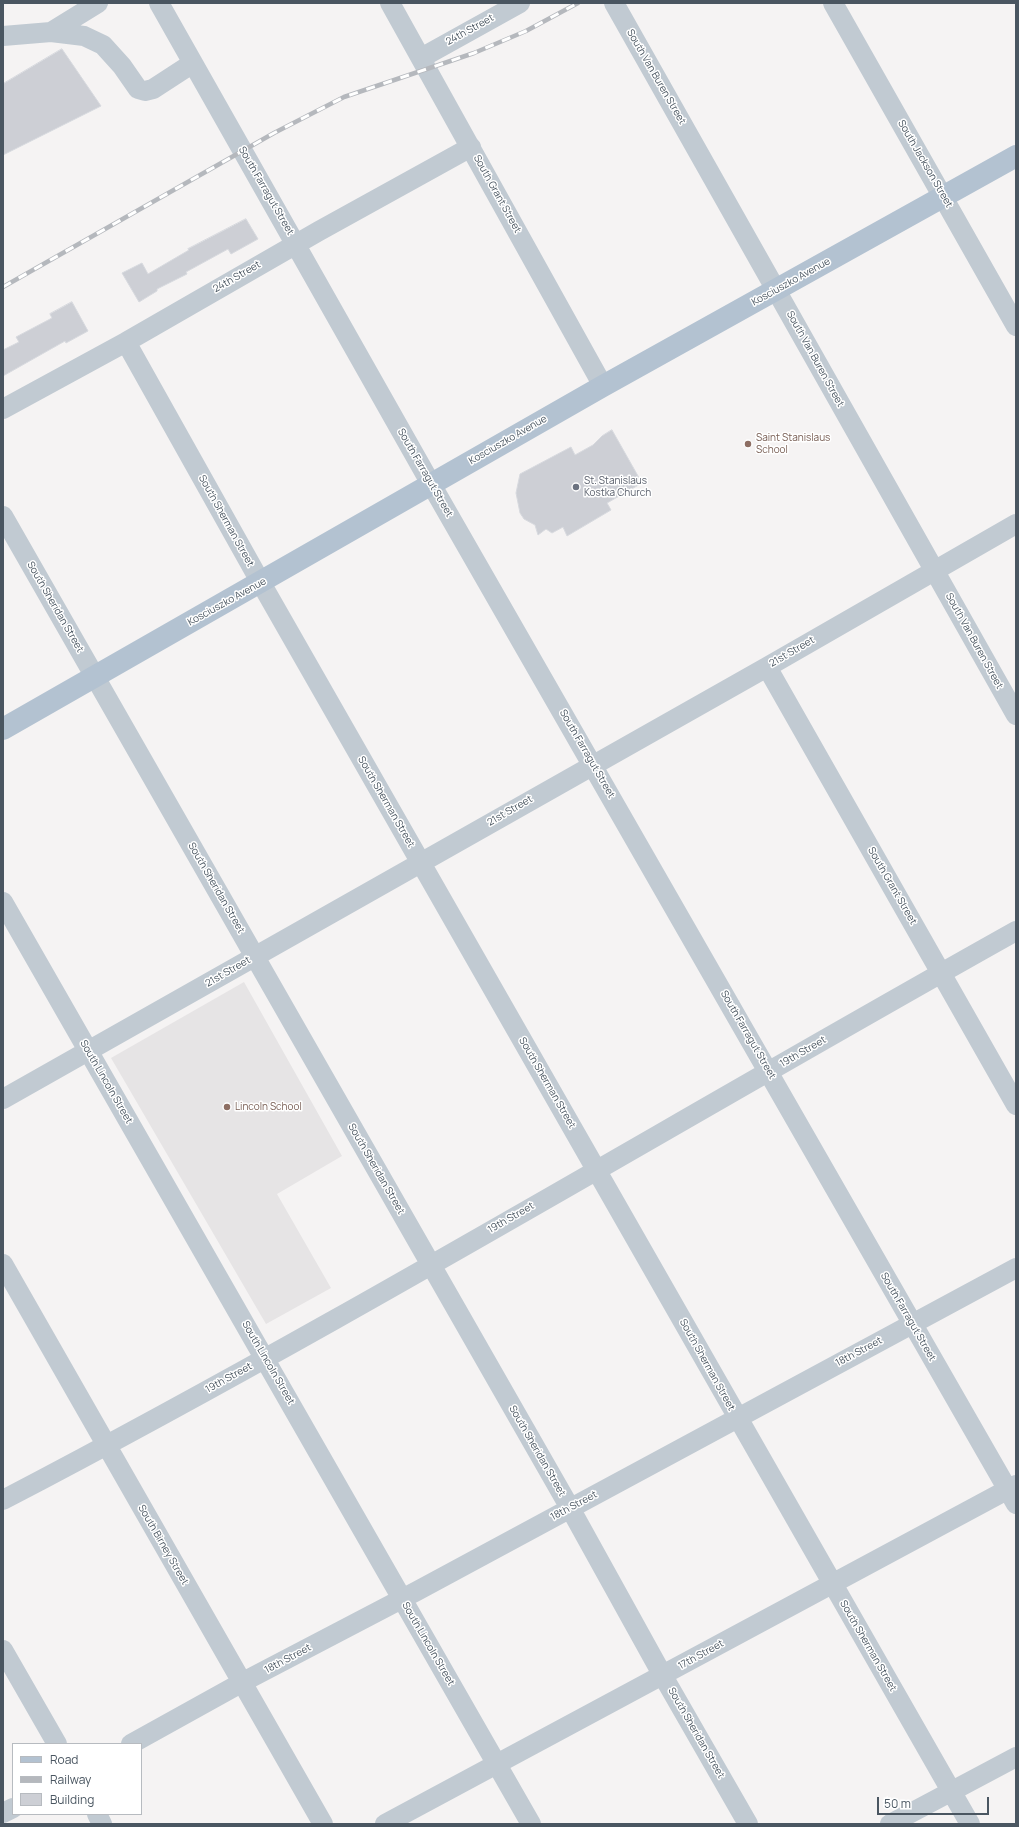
<!DOCTYPE html>
<html>
<head>
<meta charset="utf-8">
<style>
	body { margin:0 }
	#map { position:relative; width:1019px; height:1827px; overflow:hidden; background:#f5f3f3; font-family:Manrope,sans-serif }
	canvas { display:block }
	.frame { position:absolute; inset:0; border:4px solid #4a5661; pointer-events:none }
	.legend { position:absolute; left:12px; top:1743px; width:130px; height:72px; box-sizing:border-box; background:#fff; border:1px solid #b7bbc0; margin:0; padding:5px 7px; list-style:none; font-size:12px; color:#4a5661 }
	.legend li { display:flex; align-items:center; gap:8px; height:20px }
	.legend b { width:20px; border:1px solid #b7bbc0 }
	.scale { position:absolute; left:877px; top:1797px; width:112px; height:18px; box-sizing:border-box; border:2px solid #4a5661; border-top:0; padding-left:5px; font-size:12px; line-height:14px; white-space:nowrap; color:#4a5661; -webkit-text-stroke:3px #fff; paint-order:stroke }
</style>
</head>
<body>
<div id="map">
<canvas width="1019" height="1827"></canvas>
<div class="frame"></div>
<ul class="legend">
<li><b style="height:5px;background:#b3c2d1"></b>Road</li>
<li><b style="height:5px;background:#b5b8bd"></b>Railway</li>
<li><b style="height:11px;background:#cdcfd5"></b>Building</li>
</ul>
<div class="scale">50 m</div>
</div>
<script>
const c = document.querySelector('canvas').getContext('2d');
c.lineJoin = 'round';
function paint(path, color) { c.fillStyle = color; c.fill(path, 'evenodd'); }
function stroke(path, color, width, dash) { c.strokeStyle = color; c.lineWidth = width; c.lineCap = dash ? 'butt' : 'round'; c.setLineDash(dash || []); c.stroke(path); }
function drawText(font, color, halo, rows, align = 'center') {
  c.font = font + ' Manrope,sans-serif'; c.lineWidth = 3; c.setLineDash([]); c.textBaseline = 'middle'; c.strokeStyle = halo; c.fillStyle = color; for (const [text, x, y, turn = 0] of rows) {
    c.save(); c.translate(x, y); c.rotate((+turn || 0) * Math.PI / 180); c.textAlign = isNaN(turn) ? turn : align; if (halo) c.strokeText(text, 0, 0); c.fillText(text, 0, 0); c.restore();
  }
}
const education = new Path2D(`
	M244 982 342 1156 277 1194 331 1288 266 1324 111 1058Z`);
const building = new Path2D(`
	M62 49 101 106 3 155V84Z
	M246 219 258 239 231 254 228 249 186 272 187 274 157 289V291L139 302 122 273 142 263 148 274 189 250 188 249Z
	M72 302 88 331 66 343 65 341 3 376V350L19 342 16 337 52 318 50 314Z
	M612 430 642 483 607 503 611 510 567 536 563 527 552 533 546 529 538 535 535 525 524 519 520 513 516 493 520 474 571 447 575 455 593 445 602 436Z`);
const minor = new Path2D(`
	M159 3 431 484 1016 1504
	M390 3 603 386
	M614 3 1016 715
	M833 3 1016 326
	M51 32 98 3
	M3 36 51 32 84 36 103 45 122 66 138 89 145 91 153 89 193 63
	M421 58 520 3
	M126 342 261 583 970 1824
	M3 409 126 342 319 231 471 147
	M3 516 570 1508 663 1676 748 1824
	M767 667 1016 1105
	M3 902 531 1824
	M3 1099 767 667 1016 524
	M3 1264 323 1824
	M3 1500C346 1321 678 1120 1016 931
	M3 1650 57 1744
	M131 1744 241 1683 417 1591 1016 1268
	M3 1813 13 1808
	M97 1814 102 1824
	M385 1824 1016 1485
	M890 1824 1016 1757`);
const major = new Path2D(`
	M3 729 603 386 1016 156`);
const rail = new Path2D(`
	M3 287 274 133 344 97 474 53 526 31 578 3`);
const markers = [
	[748,444,4,"#8d6e63"],
	[576,487,4,"#6b7280"],
	[227,1107,4,"#8d6e63"]
];
const streetNames = [
	["24th Street",470,30,-29],
	["South Van Buren Street",656,77,60],
	["South Jackson Street",925,164,60],
	["South Farragut Street",266,191,60],
	["South Grant Street",497,194,61],
	["24th Street",237,277,-30],
	["Kosciuszko Avenue",791,282,-29],
	["South Van Buren Street",815,359,61],
	["Kosciuszko Avenue",508,440,-30],
	["South Farragut Street",425,473,60],
	["South Sherman Street",226,521,61],
	["Kosciuszko Avenue",227,602,-29],
	["South Sheridan Street",55,607,60],
	["South Van Buren Street",974,641,61],
	["21st Street",792,652,-30],
	["South Farragut Street",587,754,60],
	["South Sherman Street",386,802,60],
	["21st Street",510,811,-30],
	["South Grant Street",892,886,60],
	["South Sheridan Street",216,888,60],
	["21st Street",228,972,-30],
	["South Farragut Street",748,1035,60],
	["19th Street",803,1052,-30],
	["South Lincoln Street",106,1082,60],
	["South Sherman Street",547,1083,60],
	["South Sheridan Street",376,1169,60],
	["19th Street",511,1218,-30],
	["South Farragut Street",908,1317,60],
	["18th Street",859,1352,-28],
	["South Lincoln Street",268,1363,60],
	["South Sherman Street",707,1365,61],
	["19th Street",229,1378,-29],
	["South Sheridan Street",537,1451,60],
	["18th Street",574,1506,-28],
	["South Birney Street",163,1545,60],
	["South Lincoln Street",428,1644,60],
	["South Sherman Street",868,1646,60],
	["17th Street",701,1655,-29],
	["18th Street",288,1659,-28],
	["South Sheridan Street",696,1733,60]
];
const educationNames = [
	["Saint Stanislaus",756,438],
	["School",756,450],
	["Lincoln School",235,1107]
];
const worshipNames = [
	["St. Stanislaus",584,481],
	["Kostka Church",584,493]
];
paint(education, '#e6e4e5');
paint(building, '#cdcfd5');
stroke(building, '#d7d9de', 1);
stroke(minor, '#c1cad2', 20);
stroke(major, '#b3c2d1', 22);
stroke(rail, '#b5b8bd', 4.5);
stroke(rail, '#fff', 3, [9]);
for (const [x, y, r, color] of markers) { const dot = new Path2D(); dot.arc(x, y, r, 0, 2 * Math.PI); c.fillStyle = color; c.fill(dot); stroke(dot, '#fff', 1.5); }
drawText('10px', '#4a5661', '#fff', streetNames);
drawText('10px', '#785e54', '#fff', educationNames, 'left');
drawText('10px', '#5b616d', '#fff', worshipNames, 'left');
</script>
</body>
</html>
